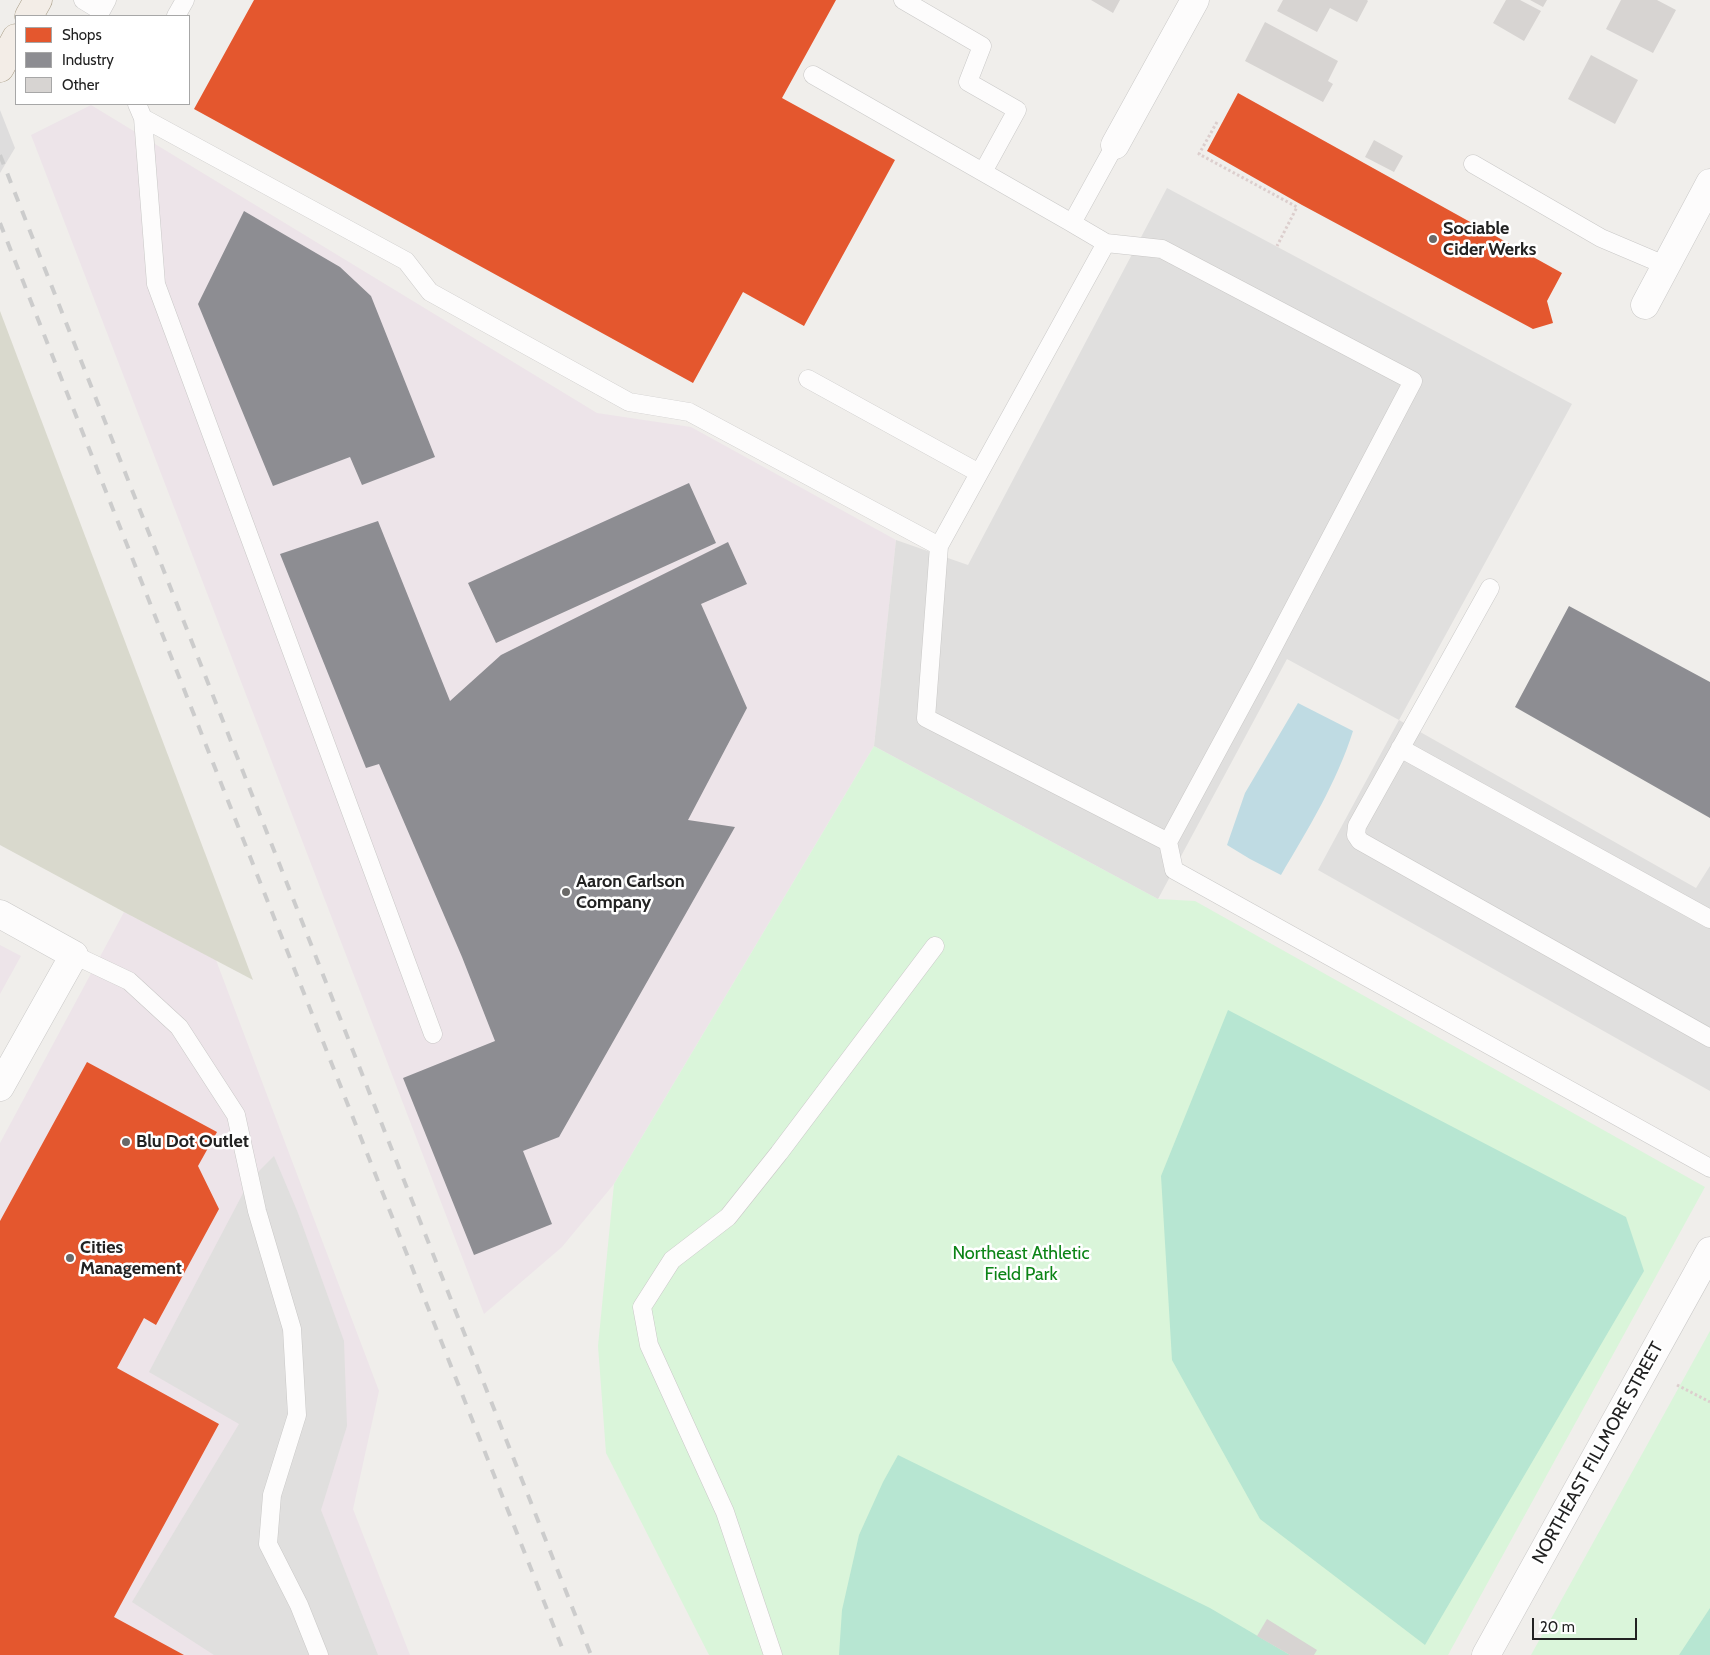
<!DOCTYPE html>
<html>
<head>
<meta charset="utf-8">
<style>
	body { margin:0 }
	#map { position:relative; width:1710px; height:1655px; overflow:hidden; background:#f0eeeb; font-family:Cabin,sans-serif }
	canvas { display:block }
	.legend { position:absolute; left:15px; top:15px; width:175px; height:90px; box-sizing:border-box; background:#fff; border:1px solid #a7a7a7; margin:0; padding:6px 9px; list-style:none; font-size:15px; color:#222 }
	.legend li { display:flex; align-items:center; gap:10px; height:25px }
	.legend b { width:25px; border:1px solid #a7a7a7 }
	.scale { position:absolute; left:1532px; top:1618px; width:105px; height:22px; box-sizing:border-box; border:2px solid #222; border-top:0; padding-left:6px; font-size:15px; line-height:18px; white-space:nowrap; color:#222; -webkit-text-stroke:4px #fff; paint-order:stroke }
</style>
</head>
<body>
<div id="map">
<canvas width="1710" height="1655"></canvas>
<ul class="legend">
<li><b style="height:14px;background:#e4572e"></b>Shops</li>
<li><b style="height:14px;background:#8d8d92"></b>Industry</li>
<li><b style="height:14px;background:#d7d4d2"></b>Other</li>
</ul>
<div class="scale">20 m</div>
</div>
<script>
const c = document.querySelector('canvas').getContext('2d');
c.lineJoin = 'round';
function paint(path, color) { c.fillStyle = color; c.fill(path, 'evenodd'); }
function stroke(path, color, width, dash) { c.strokeStyle = color; c.lineWidth = width; c.lineCap = dash ? 'butt' : 'round'; c.setLineDash(dash || []); c.stroke(path); }
function drawText(font, color, halo, rows, align = 'center') {
  c.font = font + ' Cabin,sans-serif'; c.lineWidth = 5; c.setLineDash([]); c.textBaseline = 'middle'; c.strokeStyle = halo; c.fillStyle = color; for (const [text, x, y, turn = 0] of rows) {
    c.save(); c.translate(x, y); c.rotate((+turn || 0) * Math.PI / 180); c.textAlign = isNaN(turn) ? turn : align; if (halo) c.strokeText(text, 0, 0); c.fillText(text, 0, 0); c.restore();
  }
}
const industrial = new Path2D(`
	M91 105 597 413 691 427 896 540 874 746 614 1184 562 1247 484 1314 31 135Z
	M124 912 216 960 379 1391 353 1509 410 1655H0V1143Z
	M0 945 21 956 0 994Z`);
const construction = new Path2D(`
	M0 311 253 980 124 912 0 845Z`);
const park = new Path2D(`
	M874 746 1158 899 1195 901 1705 1187 1448 1655H709L606 1453 598 1346 614 1184Z
	M1710 1331V1655H1531Z`);
const pitch = new Path2D(`
	M1228 1010 1626 1217 1644 1271 1425 1645 1260 1519 1172 1360 1161 1176Z
	M898 1455 1210 1608 1290 1655H839L842 1610 859 1535 883 1482Z
	M1710 1608V1655H1679Z`);
const parking = new Path2D(`
	M1167 188 1572 404 1399 720 1696 888 1710 866V1091L1318 870 1399 720 1287 659 1158 899 874 746 896 540 968 565Z
	M274 1156 298 1213 344 1341 347 1426 321 1510 378 1655H214L132 1602 239 1424 149 1372 250 1180Z`);
const water = new Path2D(`
	M1298 703 1353 731C1337 782 1308 829 1281 875L1250 859 1227 845 1245 793Z`);
const pier = new Path2D(`
	M0 110 15 148 0 173Z`);
const shops = new Path2D(`
	M254 0H836L782 98 895 160 804 326 743 292 693 383 194 109Z
	M1238 93 1562 273 1547 301 1553 323 1533 329 1302 205 1207 151Z
	M87 1062 217 1132 198 1166 219 1209 156 1325 144 1318 117 1368 219 1424 114 1617 184 1655H0V1221Z`);
const industry = new Path2D(`
	M244 211 340 267 371 296 435 457 362 485 350 457 273 486 198 304Z
	M689 483 716 543 496 643 468 583Z
	M378 521 450 701 501 655 728 542 747 584 701 604 747 708 688 820 735 827 559 1137 523 1151 552 1224 474 1255 403 1078 495 1041 462 957 379 764 366 768 280 554Z
	M1569 606 1710 682V818L1515 707Z`);
const building = new Path2D(`
	M1091 0H1120L1113 13Z
	M1283 0H1367L1368 1 1357 22 1330 8 1317 32 1277 11Z
	M1506 0H1520L1541 11 1524 41 1493 23Z
	M1530 0H1547L1543 7Z
	M1621 0H1657L1676 10 1653 53 1606 29Z
	M1265 22 1338 61 1328 81 1333 84 1323 102 1245 61Z
	M1591 55 1638 80 1615 124 1568 99Z
	M1374 140 1403 156 1394 172 1365 157Z
	M1267 1619 1317 1650 1314 1655H1290L1257 1636Z`);
const path = new Path2D(`
	M1217 122 1199 154 1297 207 1277 246
	M1677 1385 1710 1402`);
const lane = new Path2D(`
	M83 0 101 11 107 0
	M903 0 982 46 968 82 1017 110 983 172
	M176 16 185 0
	M813 75 1072 223
	M137 104 143 118 156 284 433 1034
	M143 118 406 261 430 292 629 402 689 412 939 546 1106 243 1072 223 1115 145
	M1473 164 1601 238 1667 266
	M808 379 979 473
	M939 546 926 718 1168 842 1260 672 1413 381 1162 249 1106 243
	M1490 588 1357 826 1356 835 1360 841 1710 1038
	M1400 748 1710 919
	M1168 842 1174 870 1710 1168
	M74 955 129 981 179 1027 236 1115 257 1211 292 1329 297 1415 272 1495 268 1544 299 1605 319 1655
	M773 1655 725 1512 649 1345 642 1307 672 1260 728 1217 779 1153 935 946`);
const street = new Path2D(`
	M1115 145 1195 0
	M1645 305 1710 183
	M0 914 74 955 0 1087
	M1486 1655 1710 1251`);
const primary = new Path2D(`
	M29 16 38 0
	M0 68 16 38`);
const rail = new Path2D(`
	M0 155 591 1655
	M0 223 565 1655`);
const markers = [
	[1433,239,5,"#6a6968"],
	[566,892,5,"#6a6968"],
	[126,1142,5,"#6a6968"],
	[70,1258,5,"#6a6968"]
];
const poiNames = [
	["Sociable",1443,229],
	["Cider Werks",1443,250],
	["Aaron Carlson",576,882],
	["Company",576,903],
	["Blu Dot Outlet",136,1142],
	["Cities",80,1248],
	["Management",80,1269]
];
const parkNames = [
	["Northeast Athletic",1021,1254],
	["Field Park",1021,1275]
];
const streetNames = [
	["NORTHEAST FILLMORE STREET",1598,1453,-61]
];
paint(industrial, '#ede4e9');
paint(construction, '#d9d9cd');
paint(park, '#daf5da');
paint(pitch, '#b7e6d2');
paint(parking, '#e0dfde');
paint(water, '#bfdbe3');
paint(pier, '#dedddd');
paint(shops, '#e4572e');
paint(industry, '#8d8d92');
paint(building, '#d7d4d2');
stroke(lane, '#c9c8c7', 19);
stroke(street, '#c9c8c7', 29);
stroke(primary, '#a79c86', 29);
stroke(path, '#dccecd', 3, [2.5, 2.5]);
stroke(lane, '#fdfcfc', 18);
stroke(street, '#fdfcfc', 28);
stroke(primary, '#f3ede7', 28);
stroke(rail, '#ccc', 4, [10, 10]);
for (const [x, y, r, color] of markers) { const dot = new Path2D(); dot.arc(x, y, r, 0, 2 * Math.PI); c.fillStyle = color; c.fill(dot); stroke(dot, '#fff', 2); }
drawText('bold 18px', '#222', '#fff', poiNames, 'left');
drawText('18px', '#0c8416', '#fff', parkNames);
drawText('18px', '#222', '#fff', streetNames);
</script>
</body>
</html>
